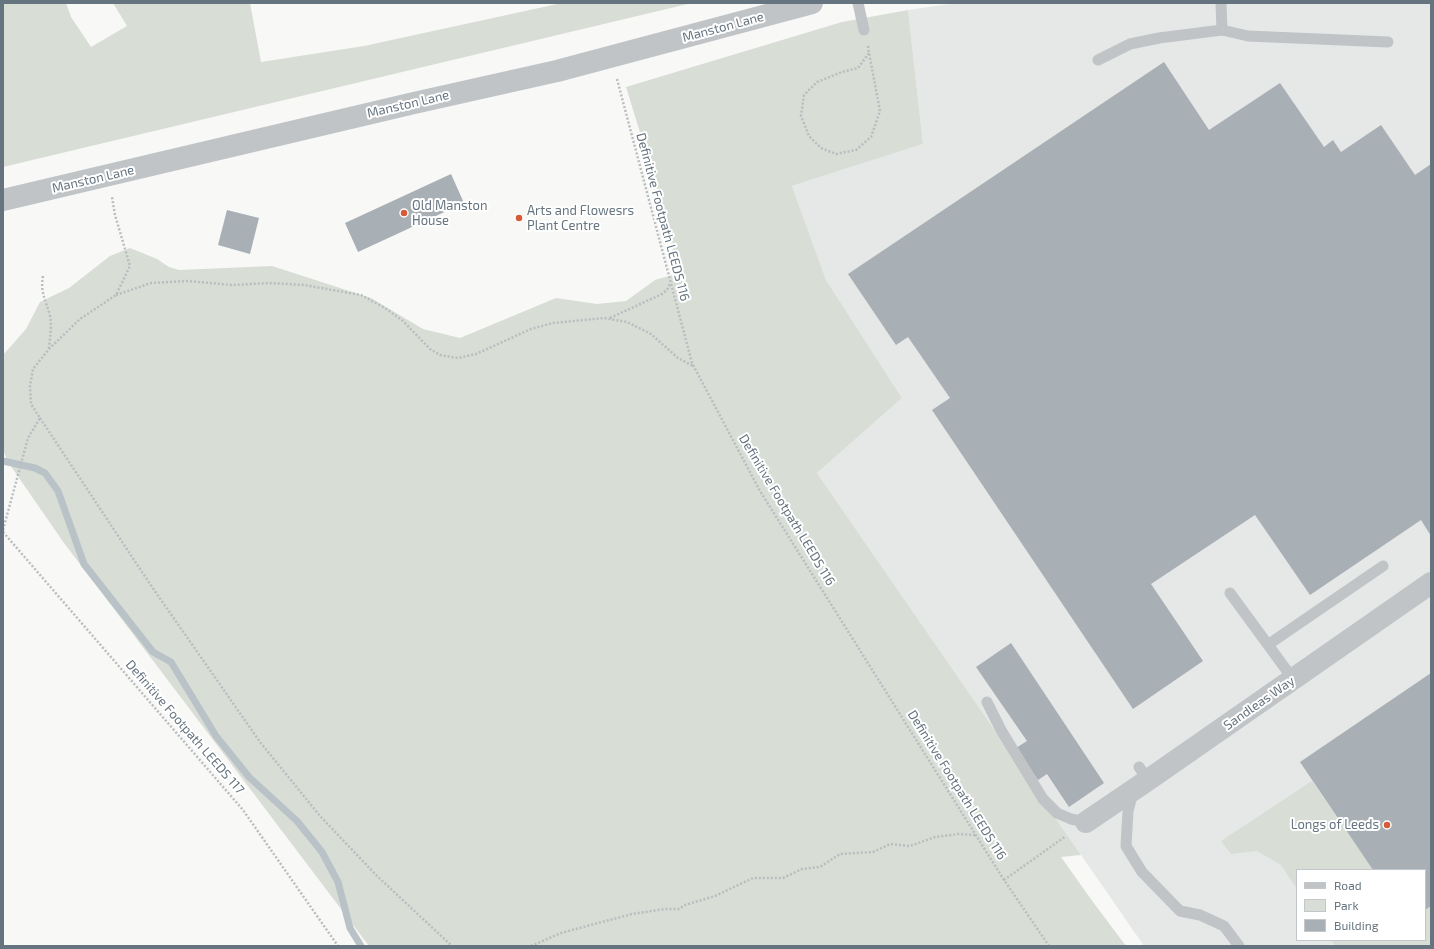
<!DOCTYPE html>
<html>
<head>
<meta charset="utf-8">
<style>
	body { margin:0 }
	#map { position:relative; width:1434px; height:949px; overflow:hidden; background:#f8f8f6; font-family:"Exo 2",sans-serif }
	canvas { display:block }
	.frame { position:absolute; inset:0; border:4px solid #66747f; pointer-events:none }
	.legend { position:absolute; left:1296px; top:869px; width:130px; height:72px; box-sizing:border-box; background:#fff; border:1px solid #c2c7cc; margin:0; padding:5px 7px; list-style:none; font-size:12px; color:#66747f }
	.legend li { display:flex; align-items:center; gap:8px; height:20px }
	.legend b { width:20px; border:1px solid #c2c7cc }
</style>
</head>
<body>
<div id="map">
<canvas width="1434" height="949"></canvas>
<div class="frame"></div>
<ul class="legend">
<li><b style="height:5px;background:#c0c4c7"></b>Road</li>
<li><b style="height:11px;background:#d8ddd6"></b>Park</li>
<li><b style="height:11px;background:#a8afb5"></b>Building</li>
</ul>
</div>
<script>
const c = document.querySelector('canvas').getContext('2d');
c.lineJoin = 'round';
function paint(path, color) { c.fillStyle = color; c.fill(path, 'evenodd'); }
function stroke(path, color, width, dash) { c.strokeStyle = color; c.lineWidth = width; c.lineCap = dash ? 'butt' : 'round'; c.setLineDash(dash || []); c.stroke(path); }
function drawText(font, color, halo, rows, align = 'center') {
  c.font = font + ' "Exo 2",sans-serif'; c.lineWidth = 4; c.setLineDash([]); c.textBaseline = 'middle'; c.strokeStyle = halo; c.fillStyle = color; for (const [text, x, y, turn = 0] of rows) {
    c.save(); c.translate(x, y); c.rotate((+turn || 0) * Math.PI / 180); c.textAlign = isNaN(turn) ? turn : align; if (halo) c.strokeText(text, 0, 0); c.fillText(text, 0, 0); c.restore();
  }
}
const built = new Path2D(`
	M956 3H1431V946H1144L817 473 902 398 826 280 792 186 923 144 908 10ZM1297 870H1425V940H1297Z`);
const green = new Path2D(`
	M3 3H66L71 17 91 47 127 26 113 3H250L261 62 364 46 562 3H692L3 167Z
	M908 10 923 144 792 186 826 280 902 398 817 473 1081 855 1061 857 1093 902 1126 946H369L64 543 8 462 3 450V355L26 329 40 302 69 288 110 256 130 248 157 259 169 267 179 270 272 266 371 298 423 329 460 338 556 298 597 304 626 301 655 280 679 273 655 181 626 87 842 22Z
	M1312 781 1373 870H1297V889L1281 865 1257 851 1231 854 1221 841Z
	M1431 906V946H1335L1331 940H1425V910Z`);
const stream = new Path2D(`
	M3 461 35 468 45 473 58 491 84 564 153 652 171 662 216 736 249 777 297 821 322 852 338 882 350 928 361 946`);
const building = new Path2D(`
	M1164 62 1209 130 1280 83 1324 147 1333 140 1341 152 1381 125 1415 175 1431 164V536L1421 520 1310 595 1255 515 1151 584 1203 661 1133 709 932 410 950 398 908 337 896 345 848 274Z
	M451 174 464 203 358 252 345 223Z
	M227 210 259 218 250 254 218 245Z
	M1011 643 1104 783 1069 807 1047 774 1038 780 1016 748 1027 741 976 667Z
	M1431 673V906L1425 910V870H1373L1300 762Z`);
const path = new Path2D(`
	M868 46 869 53 880 111 871 137 856 150 836 154 821 148 809 136 801 116 804 95 817 82 842 72 858 68 869 53
	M617 79 692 363 760 491 1004 880 1049 946
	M43 276C40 293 46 300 50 316 52 327 50 337 49 348
	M116 295 151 283 187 281 233 285 269 283 304 285 361 295 385 308 403 321 430 349 440 355 458 358 476 354 531 329 553 323 604 318 627 322 651 334 678 358 693 366
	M610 318 662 294 667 290 670 284
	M40 418 152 587 260 742 320 816 377 876 452 946
	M3 530 28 438 40 418 31 404 30 386 33 369 49 349 80 319 116 295 130 266 115 215 112 197
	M3 532 243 810 338 946
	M1004 880 1066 836
	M531 946 561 933 632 914 665 909H679L685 905 715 896 753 878H783L802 869 820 867 840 854 873 852 890 844 910 846 935 837 958 834 975 835`);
const service = new Path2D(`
	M858 3 864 30
	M1222 30 1248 36 1388 42
	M1098 60 1130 44 1159 38 1222 30 1221 3
	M1230 593 1293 679
	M1269 644 1383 566
	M987 702 1001 730 1043 799 1057 813 1071 819 1086 822
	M1139 767 1148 780
	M1133 792 1128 811 1126 846 1142 872 1180 911 1200 915 1224 926 1239 946`);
const minor = new Path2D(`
	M1086 822 1148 780 1431 583`);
const tertiary = new Path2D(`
	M3 200 414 103 557 71 812 3`);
const markers = [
	[404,213,4,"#d65b39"],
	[519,218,4,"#d65b39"],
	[1387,825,4,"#d65b39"]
];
const streetNames = [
	["Manston Lane",723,27,-15],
	["Manston Lane",408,104,-13],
	["Manston Lane",93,179,-13],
	["Definitive Footpath LEEDS 116",663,217,75],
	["Definitive Footpath LEEDS 116",787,510,59],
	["Sandleas Way",1259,703,-35],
	["Definitive Footpath LEEDS 117",185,727,49],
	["Definitive Footpath LEEDS 116",957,785,58]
];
const poiNames = [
	["Old Manston",412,206],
	["House",412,221],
	["Arts and Flowesrs",527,211],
	["Plant Centre",527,226],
	["Longs of Leeds",1379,825,"right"]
];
paint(built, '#e6e7e7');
paint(green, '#d8ddd6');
stroke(stream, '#b9c3c7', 7);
paint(building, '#a8afb5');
stroke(path, '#babdbf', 2.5, [2, 2]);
stroke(service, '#c0c4c7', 11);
stroke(minor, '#c0c4c7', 22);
stroke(tertiary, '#c0c4c7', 22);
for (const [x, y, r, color] of markers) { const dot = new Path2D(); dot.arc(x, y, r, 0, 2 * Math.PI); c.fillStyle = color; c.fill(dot); stroke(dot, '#fff', 1.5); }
drawText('13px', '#66747f', '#fff', streetNames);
drawText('13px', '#66747f', '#fff', poiNames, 'left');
</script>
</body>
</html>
